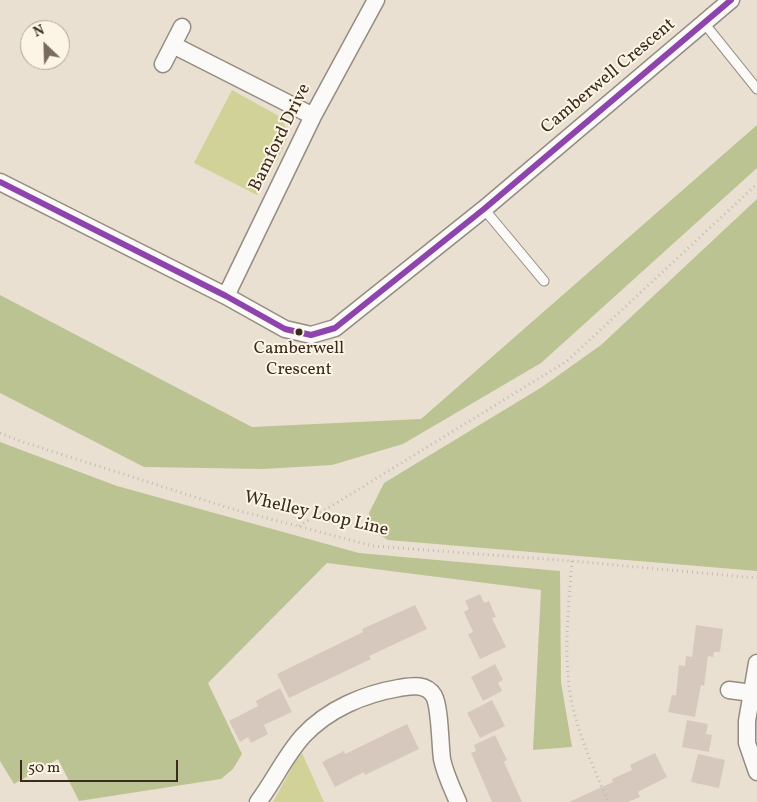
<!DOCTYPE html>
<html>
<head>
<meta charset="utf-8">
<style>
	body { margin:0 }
	#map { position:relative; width:757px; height:802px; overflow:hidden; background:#eae0d2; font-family:Vollkorn,serif }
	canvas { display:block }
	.north { position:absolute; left:20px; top:20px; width:50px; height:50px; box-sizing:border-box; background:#fcf5e5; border:1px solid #afa495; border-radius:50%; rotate:336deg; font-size:14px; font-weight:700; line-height:20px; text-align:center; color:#3b2a1e }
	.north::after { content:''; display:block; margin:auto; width:18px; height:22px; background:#786a5d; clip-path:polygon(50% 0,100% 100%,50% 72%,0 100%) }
	.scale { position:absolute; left:20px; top:760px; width:158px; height:22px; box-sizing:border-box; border:2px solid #3b2a1e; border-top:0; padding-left:6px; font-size:15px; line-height:18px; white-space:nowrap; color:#3b2a1e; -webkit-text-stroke:4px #fcf5e5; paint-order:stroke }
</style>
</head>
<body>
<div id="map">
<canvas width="757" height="802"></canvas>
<div class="north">N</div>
<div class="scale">50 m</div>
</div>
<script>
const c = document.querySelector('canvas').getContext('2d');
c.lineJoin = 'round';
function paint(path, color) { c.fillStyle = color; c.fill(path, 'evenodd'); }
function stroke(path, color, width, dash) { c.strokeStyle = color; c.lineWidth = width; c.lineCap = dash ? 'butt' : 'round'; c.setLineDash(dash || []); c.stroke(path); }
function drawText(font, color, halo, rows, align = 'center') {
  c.font = font + ' Vollkorn,serif'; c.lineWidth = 4; c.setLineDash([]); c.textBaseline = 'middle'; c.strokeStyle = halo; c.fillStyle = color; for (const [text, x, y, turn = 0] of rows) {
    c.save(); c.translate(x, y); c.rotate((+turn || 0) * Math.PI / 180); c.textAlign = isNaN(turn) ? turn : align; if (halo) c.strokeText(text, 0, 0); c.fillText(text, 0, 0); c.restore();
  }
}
const green = new Path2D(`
	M232 90 277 115C283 120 287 127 287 135 287 147 263 183 257 195L194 163Z
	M302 753 324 802H273L296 760Z`);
const forest = new Path2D(`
	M757 125V168L541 363 403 444 332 465 263 469 144 467 0 393V295L252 427 421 419Z
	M757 199V571L388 540 372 530 369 513 384 483 542 387 601 345Z
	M0 442 117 486 359 553 560 571 561 682 572 747 533 750 541 590 327 563 208 683 242 754 233 769 221 779 79 801 58 759 14 784 0 761Z`);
const building = new Path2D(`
	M480 594 484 603 489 601 496 617 492 618 506 647 480 659 468 634 473 632 464 612 469 609 465 601Z
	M415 605 427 629 369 656 371 659 289 698 277 674 363 632 362 629Z
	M696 625 723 629 720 652H714L713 657 708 656 704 686 701 685 695 717 668 712 672 695H676L679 665 685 666 686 656 692 657Z
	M495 664 503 680 498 683 502 691 483 701 471 677Z
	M280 688 292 712 264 725 268 734 251 743 248 737 240 742 229 721 258 706 256 701Z
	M492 700 505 726 480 738 467 713Z
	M687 720 708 724 706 734 712 735 709 752 682 747Z
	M407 724 419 749 365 775 364 772 335 787 322 762 344 751 345 754Z
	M495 735 507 760 504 762 522 802H492L471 753 476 751 474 745Z
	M655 753 667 777 638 792 640 797 628 802H569L613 782 612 779 632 770 630 765Z
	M698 754 725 760 719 788 691 782Z`);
const path = new Path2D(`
	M0 433 20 441 229 508 373 546 572 561 757 578
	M299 526 567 361 757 184
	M572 561C569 599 565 637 568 675 571 720 591 761 608 802`);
const lane = new Path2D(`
	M704 23 757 89
	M484 209 544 281`);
const street = new Path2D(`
	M173 45 313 116
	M163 64 182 27
	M0 182 226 296 285 329 311 335 335 328 484 209 731 0
	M226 296 313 116 376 0
	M757 663 747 721V743L757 772
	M729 690 752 693
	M258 802C274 781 285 756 303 736 328 709 364 694 399 688 412 686 426 683 434 696 440 707 440 744 442 759 445 774 452 788 458 802`);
const bus1 = new Path2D(`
	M0 182 226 296 285 329 311 335 335 328 484 209 731 0`);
const markers = [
	[299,332,4.5,"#3b2a1e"]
];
const busNames = [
	["Camberwell",299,350],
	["Crescent",299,371]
];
const streetNames = [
	["Camberwell Crescent",609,77,-40],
	["Bamford Drive",281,138,-64],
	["Whelley Loop Line",316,515,13]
];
paint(green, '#d0d298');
paint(forest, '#bbc392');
paint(building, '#d7c8be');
stroke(lane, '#948c82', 11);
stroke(street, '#948c82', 19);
stroke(path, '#c0bbb8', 3, [1, 4]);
stroke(lane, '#fcfaf8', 9);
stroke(street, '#fcfaf8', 16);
stroke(bus1, '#8e44ad', 6);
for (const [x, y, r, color] of markers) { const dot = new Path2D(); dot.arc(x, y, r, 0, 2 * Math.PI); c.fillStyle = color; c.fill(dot); stroke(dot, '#fcf5e5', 2); }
drawText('17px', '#3b2a1e', '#fcf5e5', busNames);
drawText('18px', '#3b2a1e', '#fcf5e5', streetNames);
</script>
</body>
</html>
